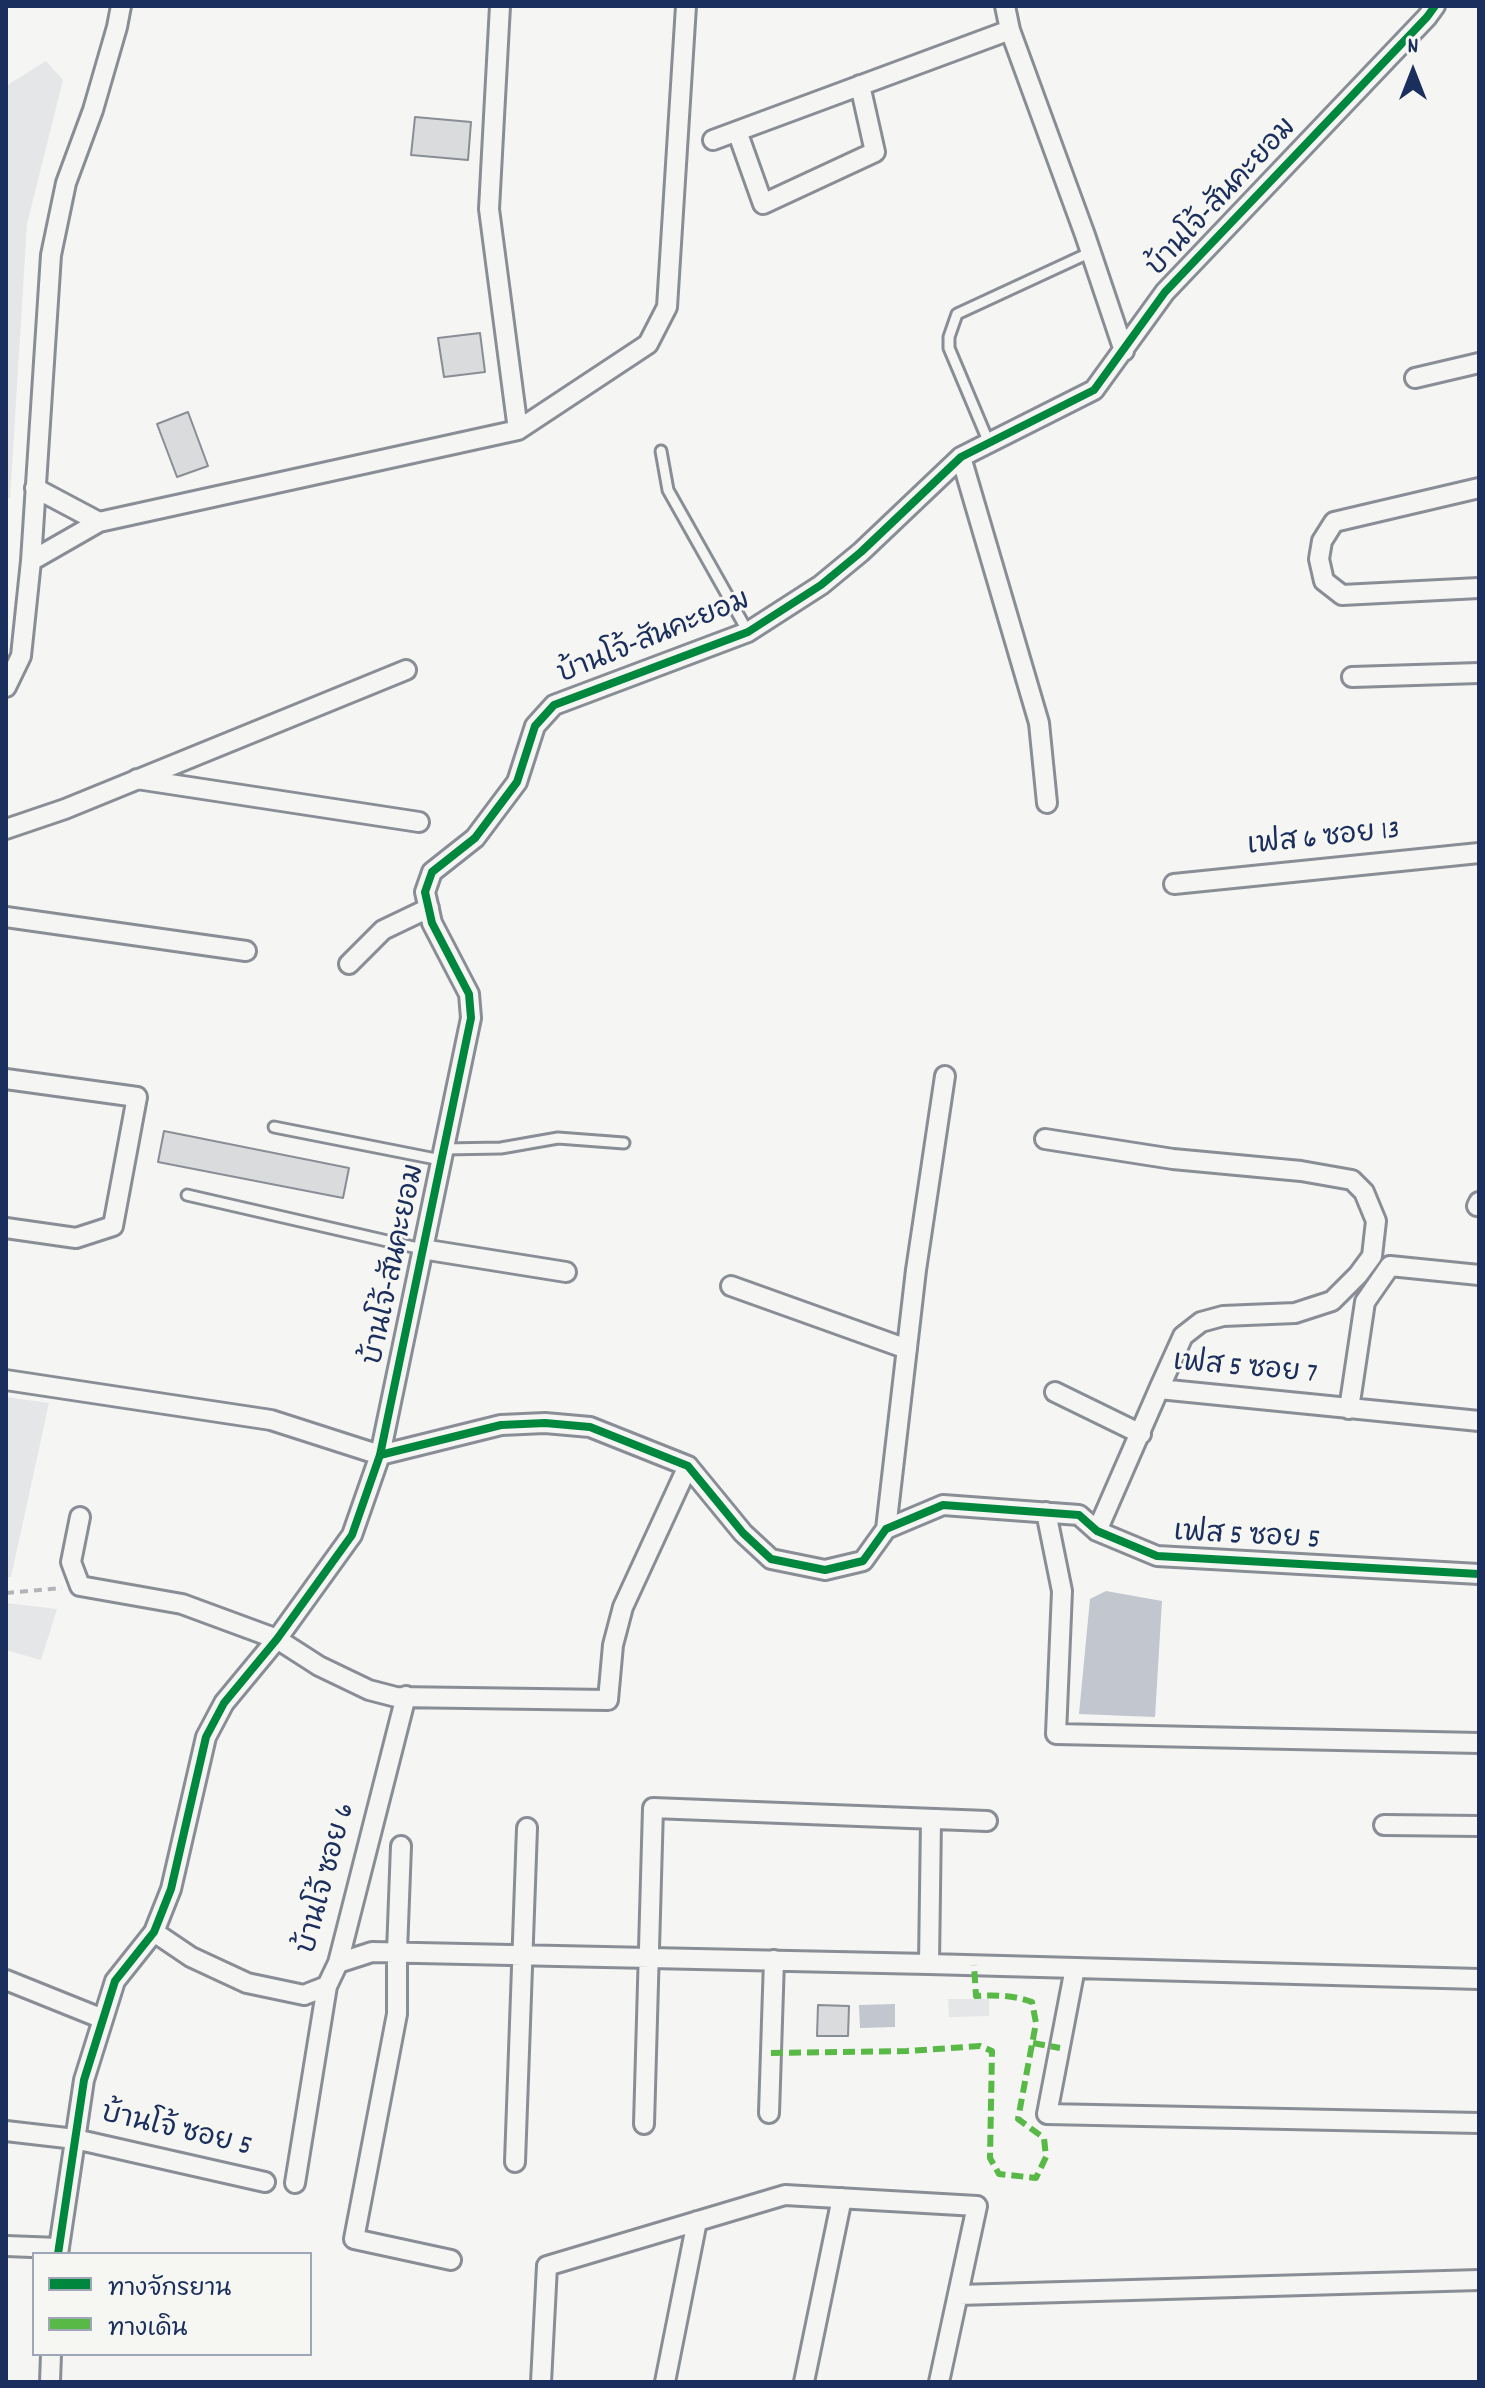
<!DOCTYPE html>
<html>
<head>
<meta charset="utf-8">
<style>
	body { margin:0 }
	#map { position:relative; width:1485px; height:2388px; overflow:hidden; background:#f5f5f3; font-family:Dekko,"Playpen Sans Thai",sans-serif }
	canvas { display:block }
	.frame { position:absolute; inset:0; border:8px solid #1b2f5e; pointer-events:none }
	.legend { position:absolute; left:32px; top:2252px; width:280px; height:104px; box-sizing:border-box; background:#f6f6f2; border:2px solid #9ea6b7; margin:0; padding:10px 14px; list-style:none; font-size:24px; color:#1b2f5e }
	.legend li { display:flex; align-items:center; gap:16px; height:40px }
	.legend b { width:40px; border:2px solid #9ea6b7 }
	.north { position:absolute; left:1373px; top:32px; width:80px; height:80px; -webkit-text-stroke:6px #f6f6f2; paint-order:stroke; rotate:0deg; font-size:22px; font-weight:700; line-height:32px; text-align:center; color:#1b2f5e }
	.north::after { content:''; display:block; margin:auto; width:28px; height:36px; background:#1b2f5e; clip-path:polygon(50% 0,100% 100%,50% 72%,0 100%) }
</style>
</head>
<body>
<div id="map">
<canvas width="1485" height="2388"></canvas>
<div class="frame"></div>
<ul class="legend">
<li><b style="height:10px;background:#00873e"></b>ทางจักรยาน</li>
<li><b style="height:10px;background:#58b947"></b>ทางเดิน</li>
</ul>
<div class="north">N</div>
</div>
<script>
const c = document.querySelector('canvas').getContext('2d');
c.lineJoin = 'round';
function paint(path, color) { c.fillStyle = color; c.fill(path, 'evenodd'); }
function stroke(path, color, width, dash) { c.strokeStyle = color; c.lineWidth = width; c.lineCap = dash ? 'butt' : 'round'; c.setLineDash(dash || []); c.stroke(path); }
function drawText(font, color, halo, rows, align = 'center') {
  c.font = font + ' Dekko,"Playpen Sans Thai",sans-serif'; c.lineWidth = 6; c.setLineDash([]); c.textBaseline = 'middle'; c.strokeStyle = halo; c.fillStyle = color; for (const [text, x, y, turn = 0] of rows) {
    c.save(); c.translate(x, y); c.rotate((+turn || 0) * Math.PI / 180); c.textAlign = isNaN(turn) ? turn : align; if (halo) c.strokeText(text, 0, 0); c.fillText(text, 0, 0); c.restore();
  }
}
const green = new Path2D(`
	M46 61 63 80 27 224 10 498H6V86Z
	M6 1397 49 1403 11 1577H6Z
	M6 1603 57 1609 41 1660 6 1650Z
	M948 1999H989V2016L949 2017Z`);
const water = new Path2D(`
	M1106 1591 1162 1601 1155 1717 1079 1714 1090 1599Z
	M895 2004V2027L860 2028 859 2005Z`);
const building = new Path2D(`
	M415 117 471 122 468 160 411 155Z
	M480 333 485 372 444 377 438 338Z
	M188 412 208 466 177 477 157 424Z
	M164 1131 349 1168 343 1198 158 1162Z
	M818 2005 849 2006 848 2036H817Z`);
const path = new Path2D(`
	M6 1593 62 1588`);
const service = new Path2D(`
	M989 443 949 348V337L957 314 1091 252
	M661 451 668 490 748 632
	M274 1127 441 1160
	M444 1149 501 1148 558 1138 624 1143
	M187 1195 422 1249`);
const minor = new Path2D(`
	M500 6 489 209 518 430
	M1005 6 1010 30 1085 235 1124 351
	M737 131 763 204 875 152 860 85
	M713 140 1010 30
	M1415 378 1479 363
	M961 457 1039 723 1047 803
	M35 488 99 522
	M1479 488 1334 522 1322 541 1319 559 1324 581 1342 595 1479 588
	M31 561 99 522 518 430 648 344 667 307 686 6
	M1352 677 1479 673
	M6 687 21 656 31 561 51 255 66 183 93 110 117 27 121 6
	M137 779 419 822
	M6 829 65 809 406 670
	M1174 884 1479 853
	M6 917 246 951
	M349 964 383 930 429 908
	M6 1079 137 1097 113 1226 76 1238 6 1228
	M1045 1139 1173 1159 1301 1171 1352 1180 1364 1192 1376 1221 1372 1256 1358 1275 1332 1301 1295 1313 1223 1316 1201 1322 1183 1336 1159 1389
	M1477 1206 1479 1202
	M422 1249 566 1272
	M731 1286 907 1349
	M6 1380 271 1420 380 1455
	M1055 1392 1141 1434
	M1349 1409 1365 1302 1390 1266 1479 1275
	M380 1455 501 1425 545 1423 590 1427 688 1466 743 1533 771 1559 825 1570 863 1561 886 1529 943 1505 1079 1515 1097 1531 1157 1556 1479 1574
	M1046 1512 1062 1591 1056 1734 1479 1743
	M80 1517 71 1562 80 1586 182 1604 277 1639 319 1666 369 1690 396 1697 608 1700 613 1645 623 1607 688 1466
	M886 1529 916 1270 945 1076
	M1097 1531 1159 1389 1479 1421
	M1384 1825 1479 1826
	M401 1846 397 1952V2014L354 2239 451 2260
	M154 1932 191 1957 247 1983 304 1995 327 1986 338 1963 406 1696
	M338 1963 372 1952 929 1964 1479 1979
	M929 1964 931 1819
	M1075 1968 1047 2114 1479 2123
	M6 1980 103 2019
	M769 2113 774 1960
	M644 2124 653 1808 987 1821
	M6 2131 75 2139 265 2182
	M515 2162 527 1828
	M295 2183 327 1986
	M6 2246 59 2248
	M58 2254 84 2080 115 1981 154 1932 171 1889 206 1737 224 1703 277 1639 352 1535 380 1455 471 1018 469 994 432 923 425 892 432 872 475 838 517 782 535 726 554 705 748 632 821 585 861 552 961 457 1094 390 1165 292 1427 17 1435 6
	M958 2295 1479 2280
	M50 2382 51 2354
	M541 2382 547 2266 785 2195 977 2206 939 2382
	M665 2382 697 2221
	M804 2382 842 2198`);
const quiet = new Path2D(`
	M1033 2043 1060 2048
	M771 2053 907 2051 980 2046 992 2051 990 2158 999 2174 1036 2178 1046 2157 1044 2138 1018 2119 1036 2023 1032 2002C1014 1995 995 1995 976 1996L974 1965`);
const cycleway = new Path2D(`
	M380 1455 501 1425 545 1423 590 1427 688 1466 743 1533 771 1559 825 1570 863 1561 886 1529 943 1505 1079 1515 1097 1531 1157 1556 1479 1574
	M58 2254 84 2080 115 1981 154 1932 171 1889 206 1737 224 1703 277 1639 352 1535 380 1455 471 1018 469 994 432 923 425 892 432 872 475 838 517 782 535 726 554 705 748 632 821 585 861 552 961 457 1094 390 1165 292 1427 17 1435 6`);
const streetNames = [
	["บ้านโจ้-สันคะยอม",1224,199,-47],
	["บ้านโจ้-สันคะยอม",655,640,-22],
	["เฟส 6 ซอย 13",1324,841,-6],
	["บ้านโจ้-สันคะยอม",397,1265,-78],
	["เฟส 5 ซอย 7",1245,1371,5],
	["เฟส 5 ซอย 5",1247,1539,3],
	["บ้านโจ้ ซอย 6",329,1879,-75],
	["บ้านโจ้ ซอย 5",176,2133,13]
];
paint(green, '#e4e6e7');
paint(water, '#c1c6cf');
paint(building, '#dadbdc');
stroke(building, '#898d95', 2);
stroke(service, '#898d95', 15);
stroke(minor, '#898d95', 24);
stroke(path, '#b2b4b9', 4, [8, 6]);
stroke(service, '#f5f5f3', 9);
stroke(minor, '#f5f5f3', 18);
stroke(quiet, '#58b947', 6, [12, 6]);
stroke(cycleway, '#00873e', 8);
drawText('28px', '#1b2f5e', '#f6f6f2', streetNames);
</script>
</body>
</html>
